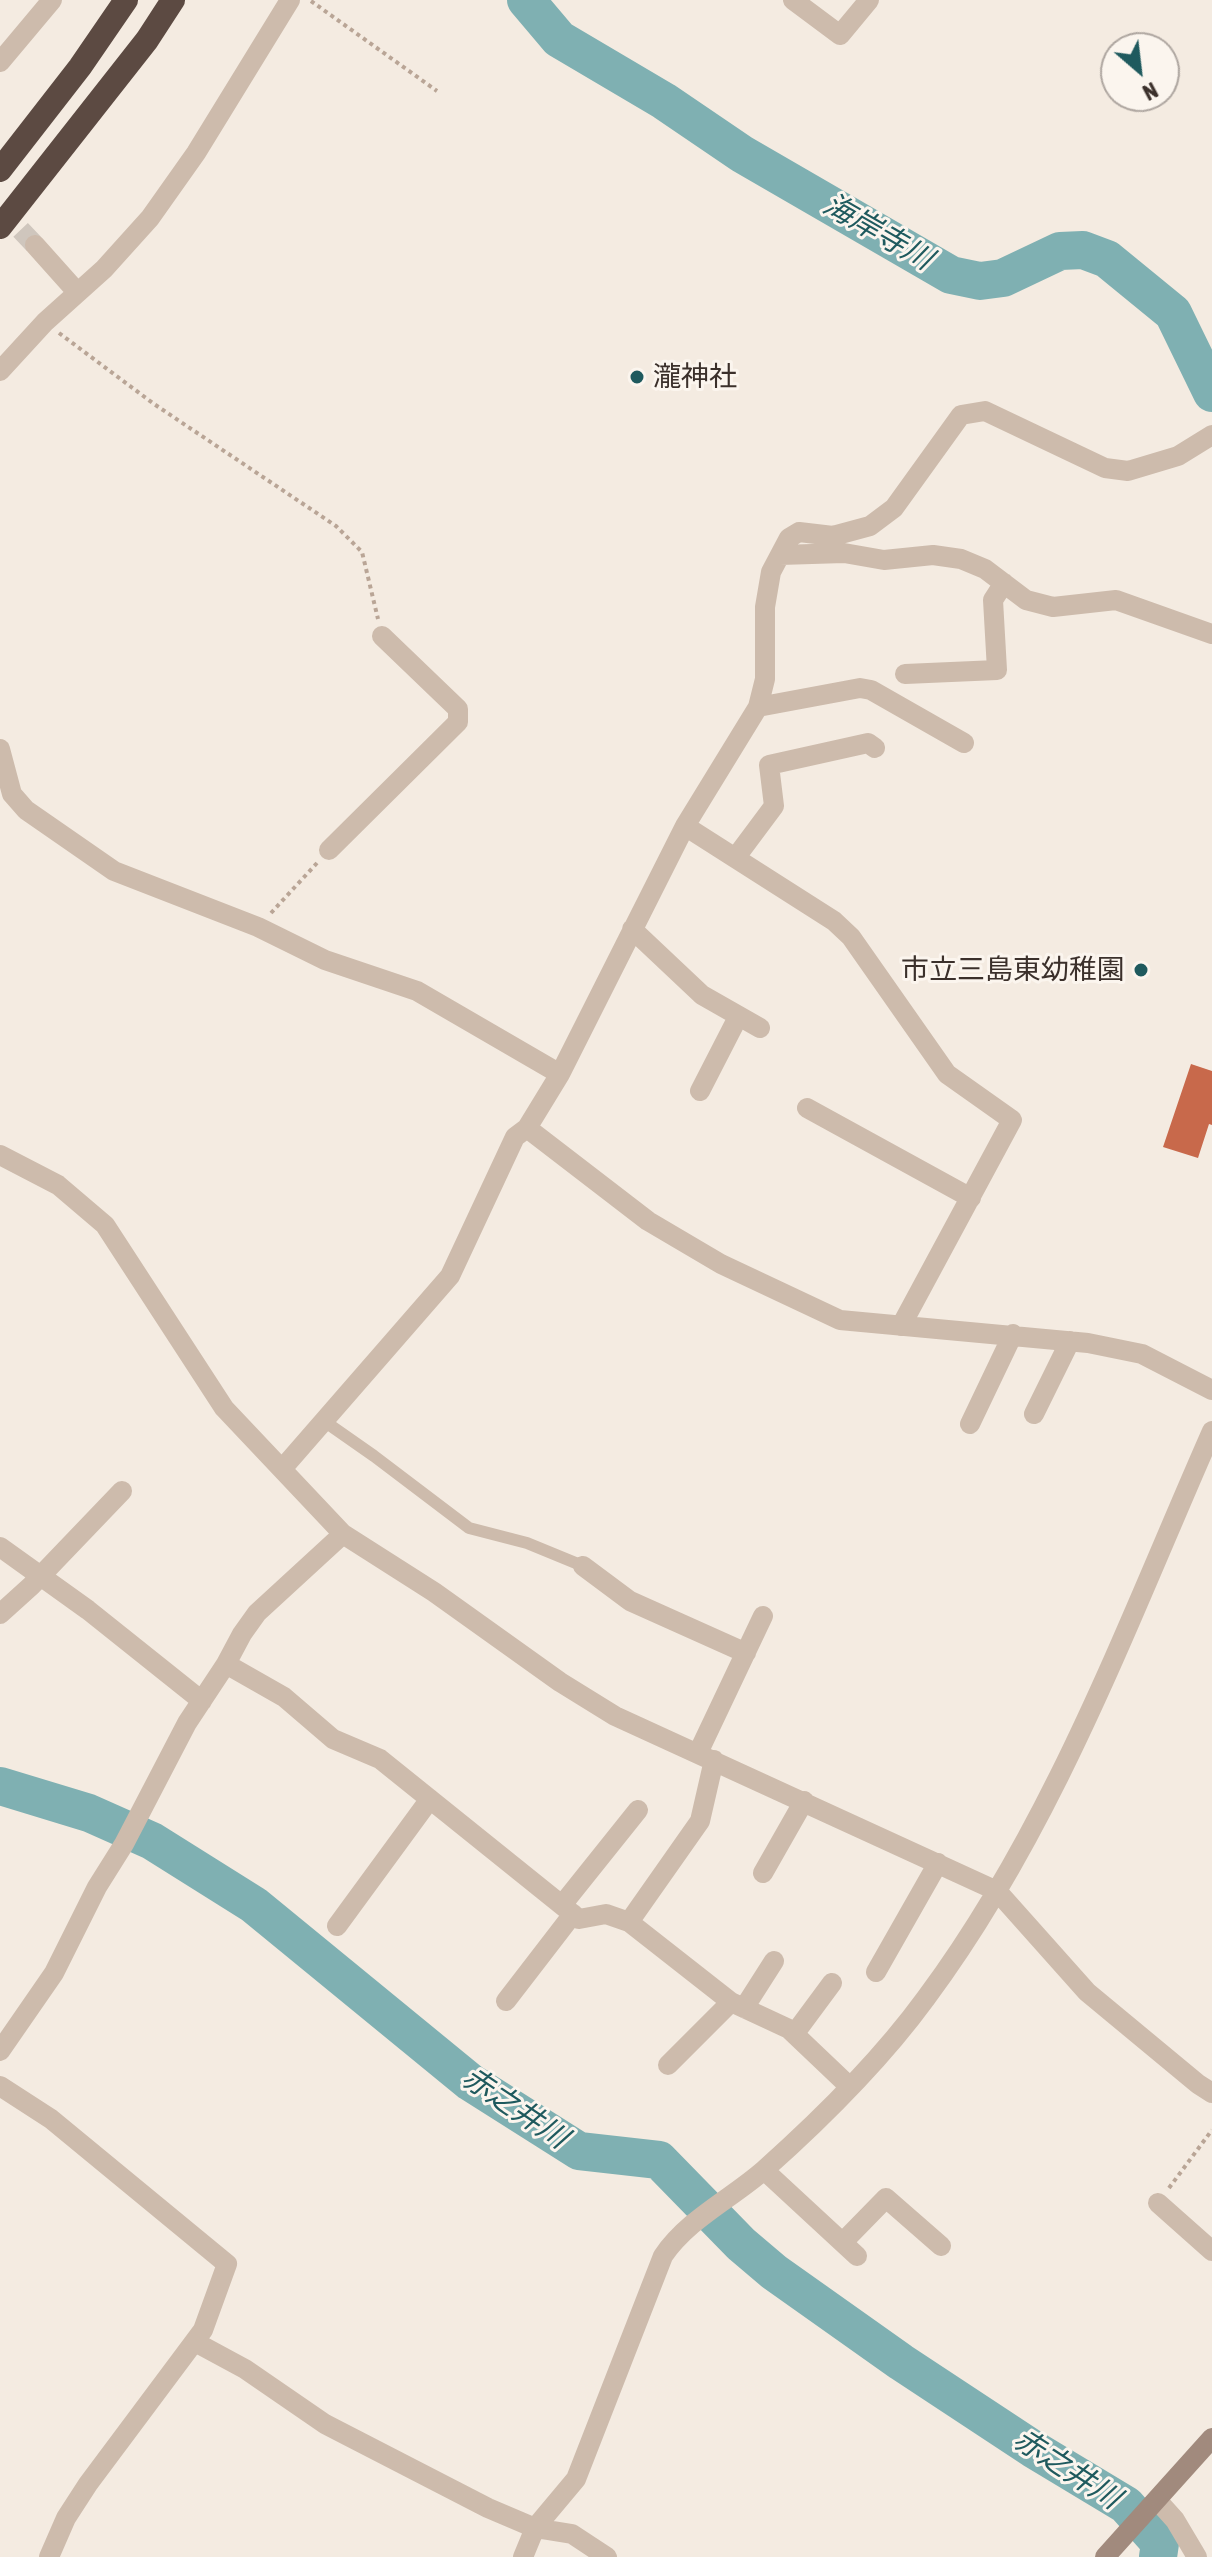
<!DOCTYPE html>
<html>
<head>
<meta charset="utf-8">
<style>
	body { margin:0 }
	#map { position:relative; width:1212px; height:2557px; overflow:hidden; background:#f4ebe1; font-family:"Asap Condensed",sans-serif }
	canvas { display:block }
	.north { position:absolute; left:1100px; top:32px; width:80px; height:80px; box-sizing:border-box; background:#fbf5ee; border:2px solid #aea6a0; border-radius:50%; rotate:152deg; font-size:22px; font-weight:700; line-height:32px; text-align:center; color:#3b302b }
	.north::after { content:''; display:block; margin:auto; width:28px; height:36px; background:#1f5a5e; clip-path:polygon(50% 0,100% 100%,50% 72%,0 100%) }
</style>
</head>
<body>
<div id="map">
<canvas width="1212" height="2557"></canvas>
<div class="north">N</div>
</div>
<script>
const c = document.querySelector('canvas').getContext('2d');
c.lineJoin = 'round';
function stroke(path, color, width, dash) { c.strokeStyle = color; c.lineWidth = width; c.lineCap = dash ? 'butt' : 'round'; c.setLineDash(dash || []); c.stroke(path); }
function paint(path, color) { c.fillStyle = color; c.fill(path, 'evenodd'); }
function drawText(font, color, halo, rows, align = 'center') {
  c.font = font + ' "Asap Condensed","Noto Sans JP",sans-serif'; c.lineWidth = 6; c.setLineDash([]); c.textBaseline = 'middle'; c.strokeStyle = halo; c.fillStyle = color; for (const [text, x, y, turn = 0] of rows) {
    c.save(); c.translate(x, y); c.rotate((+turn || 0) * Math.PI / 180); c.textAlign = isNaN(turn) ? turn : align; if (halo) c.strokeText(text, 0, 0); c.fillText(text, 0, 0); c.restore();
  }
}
const river = new Path2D(`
	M526 0 559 39 664 101 742 154 951 275 980 281 1003 278 1060 251 1083 250 1107 259 1173 313 1212 393
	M0 1786 89 1813 152 1841 254 1905 470 2082 579 2151 659 2160 741 2244 774 2272 901 2362 1033 2449 1126 2505 1160 2543 1158 2557`);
const building = new Path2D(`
	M1191 1064 1212 1071V1125L1209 1124 1198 1158 1163 1147Z`);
const minorTunnel = new Path2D(`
	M0 208 35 245`);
const path = new Path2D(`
	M311 1 437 91
	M59 333 154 404 336 526 362 552 378 619
	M271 913 317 863
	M1169 2188 1212 2130`);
const service = new Path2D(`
	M324 1421 374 1456 469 1528 527 1543 583 1566`);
const minor = new Path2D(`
	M793 0 840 35 869 0
	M0 62 52 0
	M35 245 77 292
	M0 371 45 322 104 269 150 218 196 153 290 0
	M780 555 844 553 884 560 933 555 961 559 985 569 1026 600 1053 607 1116 600 1212 634
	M905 674 997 670 993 600 1004 583
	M758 707 860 688 871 690 964 743
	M0 749 12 794 26 810 114 871 258 927 325 960 417 991 560 1074 527 1128 515 1137 450 1276 282 1469
	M685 826 834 921 851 937 947 1074 1012 1120 901 1326
	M329 850 458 722V709L382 636
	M736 857 774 806 769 765 868 743 875 748
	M632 929 702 995 760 1028
	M560 1074 685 826 758 707 765 679V607L771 572 789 538 799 532 833 536 870 526 894 508 961 415 985 411 1105 468 1128 471 1178 456 1212 435
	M700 1091 738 1017
	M807 1108 971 1198
	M527 1128 648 1221 721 1264 840 1320 1088 1343 1142 1354 1212 1390
	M0 1155 58 1185 105 1225 224 1408 343 1534 434 1592 560 1682 615 1716 997 1891 1087 1992 1198 2084 1212 2093
	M1034 1414 1070 1341
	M970 1424 1013 1334
	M0 1547 88 1610 202 1701
	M583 1566 630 1601 746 1653
	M0 1614 31 1586 122 1491
	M226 1664 284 1697 333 1739 380 1759 579 1919 606 1914 629 1922 731 2002 789 2029 850 2087
	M698 1753 763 1616
	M763 1873 804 1801
	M562 1905 638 1810
	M629 1922 700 1821 714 1760
	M337 1926 430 1799
	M876 1972 938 1863
	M506 2001 573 1914
	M744 2008 774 1961
	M795 2033 832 1983
	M0 2051 54 1973 97 1887 124 1844 187 1723 226 1664 242 1634 257 1613 343 1534
	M668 2065 731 2002
	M0 2086 51 2119 227 2264 203 2330 88 2484 66 2518 49 2557
	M764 2170 857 2256
	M1158 2203 1212 2251
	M843 2242 886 2198 941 2246
	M195 2342 245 2369 325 2424 488 2508 535 2528 572 2534 607 2557
	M1157 2500 1175 2520 1197 2557
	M523 2557 535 2528 576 2479 663 2256C688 2219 731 2199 764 2170 819 2121 883 2057 926 1998 1053 1827 1127 1624 1212 1431`);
const secondary = new Path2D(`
	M1105 2557 1212 2438`);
const motorway = new Path2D(`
	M0 170 80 67 126 0
	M0 227 147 40 173 0`);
const markers = [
	[637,377,8,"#1f5a5e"],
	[1141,970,8,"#1f5a5e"]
];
const poiNames = [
	["瀧神社",653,377],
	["市立三島東幼稚園",1125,970,"right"]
];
const waterNames = [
	["海岸寺川",878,232,30],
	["赤之井川",515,2108,34],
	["赤之井川",1067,2469,33]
];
stroke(river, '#7fb0b2', 38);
paint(building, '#c8694b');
stroke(minorTunnel, '#cfc6bd', 20, [20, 10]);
stroke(path, '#b9a596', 4, [4, 4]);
stroke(service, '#cdbbac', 12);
stroke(minor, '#cdbbac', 20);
stroke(secondary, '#a18a7d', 20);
stroke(motorway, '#5c4a42', 24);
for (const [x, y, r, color] of markers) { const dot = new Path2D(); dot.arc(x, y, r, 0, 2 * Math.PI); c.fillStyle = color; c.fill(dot); stroke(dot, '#fbf5ee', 3); }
drawText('28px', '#3b302b', '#fbf5ee', poiNames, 'left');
drawText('italic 30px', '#1f5a5e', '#fbf5ee', waterNames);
</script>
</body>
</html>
